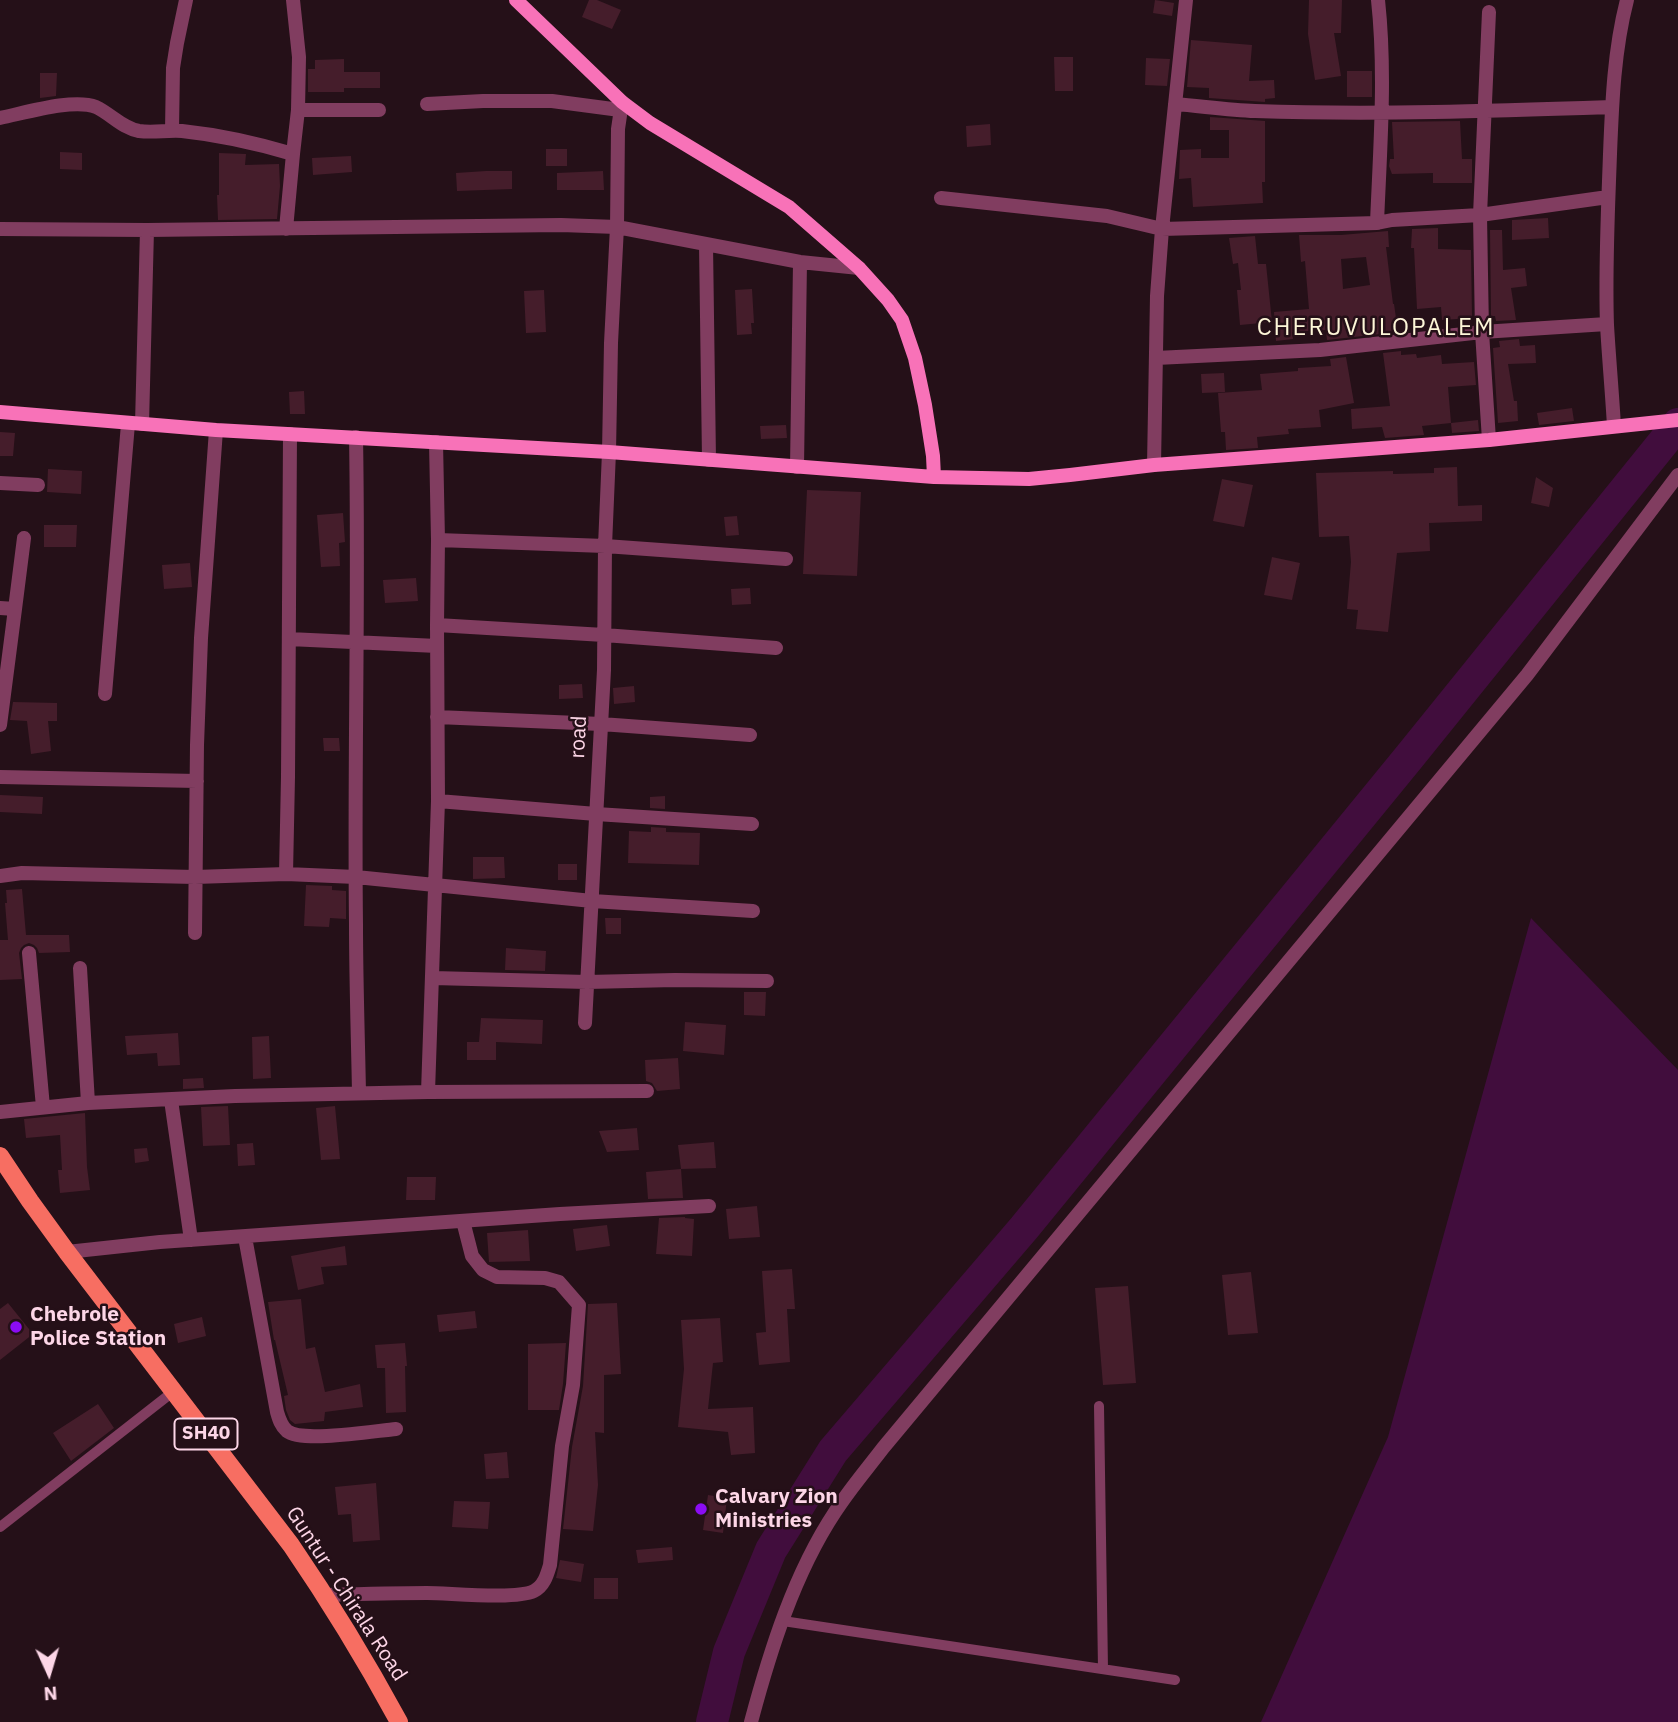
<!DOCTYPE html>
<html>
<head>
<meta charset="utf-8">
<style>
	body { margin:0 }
	#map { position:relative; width:1678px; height:1722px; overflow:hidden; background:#251018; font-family:"IBM Plex Sans",sans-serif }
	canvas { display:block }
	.north { position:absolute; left:14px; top:1638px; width:70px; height:70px; -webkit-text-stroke:5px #251018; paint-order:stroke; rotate:176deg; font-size:19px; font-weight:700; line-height:28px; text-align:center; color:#fdd6e7 }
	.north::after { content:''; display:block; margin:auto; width:24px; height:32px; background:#fdd6e7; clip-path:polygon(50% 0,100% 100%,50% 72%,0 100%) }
</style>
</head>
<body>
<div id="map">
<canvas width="1678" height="1722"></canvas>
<div class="north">N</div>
</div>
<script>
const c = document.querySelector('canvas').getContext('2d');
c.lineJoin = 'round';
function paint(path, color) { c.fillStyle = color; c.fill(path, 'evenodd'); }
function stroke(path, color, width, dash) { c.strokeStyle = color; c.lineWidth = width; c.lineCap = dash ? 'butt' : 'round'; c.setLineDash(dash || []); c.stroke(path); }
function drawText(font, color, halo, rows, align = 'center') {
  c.font = font + ' "IBM Plex Sans",sans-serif'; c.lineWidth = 5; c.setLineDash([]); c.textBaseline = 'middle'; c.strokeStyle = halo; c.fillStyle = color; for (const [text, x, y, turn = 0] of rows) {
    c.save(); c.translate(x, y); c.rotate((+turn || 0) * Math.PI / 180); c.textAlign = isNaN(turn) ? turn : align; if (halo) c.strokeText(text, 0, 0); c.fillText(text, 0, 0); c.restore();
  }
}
const water = new Path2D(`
	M1531 918 1678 1070V1722H1261L1388 1437Z`);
const river = new Path2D(`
	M712 1722 729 1652 771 1550 833 1451 1024 1228 1410 756 1678 424`);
const building = new Path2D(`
	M589 0H597L621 10 612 29 582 17Z
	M1155 0 1174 3 1172 16 1153 13Z
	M1309 0H1342L1341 33H1334L1341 76 1315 80 1308 34Z
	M1191 40 1252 45 1249 81 1274 80 1275 98 1265 99V102L1209 98V88L1187 87Z
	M1054 57H1073V91H1055Z
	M1146 58 1170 59 1167 86 1145 85Z
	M344 59V72H380V88H344V92H308V69H315V60Z
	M1347 71H1372V97H1347Z
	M40 73H57L56 96 40 98Z
	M1210 117 1265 121V182H1262L1263 203 1193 207 1191 178 1179 179 1180 150 1201 149V158H1229V130H1210Z
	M1460 121 1462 159H1472V183H1433V173L1392 174 1389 166 1390 159H1394L1392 122Z
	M990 124 991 145 967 147 966 126Z
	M546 149H567V166H546Z
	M60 152 82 153V170L60 169Z
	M219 153 246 154 245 165 279 164 280 186 277 219 218 220 217 195H219Z
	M351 156 352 172 313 175 312 158Z
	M486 171H512V189L457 191 456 173Z
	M603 171 604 190H557V173Z
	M1548 218 1549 238 1512 240V220Z
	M1438 228V249L1471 250 1472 318 1442 320 1441 307 1417 309 1414 248H1411L1412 229Z
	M1490 230H1502L1503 270 1525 268 1527 286 1511 288 1516 320 1496 321 1495 316H1491Z
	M1388 231 1389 247H1386L1393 304H1394L1398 332 1327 340 1326 330 1292 332 1293 339 1276 341 1274 312 1309 309 1305 261 1301 262 1299 235H1341ZM1366 257 1370 285 1343 289 1341 259Z
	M1255 236 1258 264H1266L1272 322 1240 325 1237 290H1241L1238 263 1233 264 1229 238Z
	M752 289 754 323H751L752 334 737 335 735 290Z
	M544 290 546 332 526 333 524 291Z
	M1519 339 1520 346 1535 345 1536 363 1508 364 1514 401H1517L1518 421 1498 423 1493 348 1500 347 1499 341Z
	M1401 351V355L1416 354 1417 358 1441 355 1442 364 1474 362 1476 385 1448 387 1451 423 1422 426 1424 435 1385 438 1382 427 1352 429 1351 409 1390 406 1383 353Z
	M1346 357 1354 403 1319 410 1321 427 1288 429 1289 434 1257 437 1258 448 1226 450 1225 432H1221L1218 393 1262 390 1260 374 1298 371V368L1331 366 1330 359Z
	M1224 373 1225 392 1202 393 1201 374Z
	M304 391 305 414H290L289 392Z
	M1572 408 1574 421 1539 425 1537 413Z
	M1478 420 1479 431 1452 433 1451 423Z
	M786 425 787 438 761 439 760 426Z
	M0 432 15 433 13 456H0Z
	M1457 467 1458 506 1482 505V521L1429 523 1430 551 1397 553 1388 632 1356 629 1358 610 1347 609 1351 562 1349 536 1319 537 1316 473 1393 471V474L1434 473V468Z
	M48 469 82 471 81 494 47 492Z
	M1536 477 1553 488 1549 507 1531 503Z
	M1222 479 1253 485 1244 527 1213 521Z
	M807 490 861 492 857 576 803 574Z
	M343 513 345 542 339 543 340 566 321 567 317 515Z
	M737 516 739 535 726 536 724 517Z
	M44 525H77L76 547H44Z
	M1272 557 1300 563 1292 600 1264 595Z
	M190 563 192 587 164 589 162 565Z
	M416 578 418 601 385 603 383 580Z
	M750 588 751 604 732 605 731 589Z
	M582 684 583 698 559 699V685Z
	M634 686 635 702 614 704 613 688Z
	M13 702 57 703V721H48L51 751 31 754 27 721 10 720Z
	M323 738H339L340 751H324Z
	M0 795 43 797 42 814 0 812Z
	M665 796V809L650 808V797Z
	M651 827 666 828V832L700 833 699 865 628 863 629 831 651 832Z
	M473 857H504L505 878 473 879Z
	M558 864H577V880H558Z
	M306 885 332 886V890L346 891V919L330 918 329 927 304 926Z
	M22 889 26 935H69L70 952 39 953 37 948 34 945 29 943 24 945 21 948 19 953 22 979 0 980V940H8L5 903H7L6 890Z
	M605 918H621V934H606Z
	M506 948 546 951 545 971 505 970Z
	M744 992H766L765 1016 744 1015Z
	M481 1018 543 1020 542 1044 496 1042V1060H467V1042H479Z
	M685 1022 726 1025 724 1055 683 1051Z
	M178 1033 180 1065 158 1066 157 1053 127 1055 125 1036Z
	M269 1036 271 1078 253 1079 252 1037Z
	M678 1058 680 1089 657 1091 652 1083 646 1081 645 1060Z
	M203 1078 204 1088 183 1089V1079Z
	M228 1106 230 1145 203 1146 201 1107Z
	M335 1106 340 1159 321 1160 316 1108Z
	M85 1113 87 1167 90 1190 60 1193 58 1170H62L60 1135 26 1138 24 1119Z
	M637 1128 639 1150 607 1152 599 1131Z
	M714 1142 716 1168 681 1169 678 1145Z
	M253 1143 255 1165 238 1166 237 1144Z
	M147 1148 149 1161 135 1163 134 1149Z
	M681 1169 683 1198 648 1199 646 1172Z
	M407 1177H436L435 1200H406Z
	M757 1206 760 1237 729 1239 726 1209Z
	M685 1217V1218L694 1219 692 1256 656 1254 659 1218Z
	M607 1225 610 1246 576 1251 573 1229Z
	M528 1230 530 1261 489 1262 487 1233Z
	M345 1246 347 1265 321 1267 324 1284 298 1290 291 1256Z
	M792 1269 795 1309H787L790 1362 759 1365 756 1333 766 1332 762 1271Z
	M1251 1272 1258 1333 1228 1335 1222 1275Z
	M1128 1286 1136 1383 1103 1385 1095 1288Z
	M301 1299 306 1349 315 1347 325 1392 360 1384 363 1407 325 1412 324 1421 295 1424 290 1420 286 1410 284 1396 288 1395 275 1340H274L268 1302Z
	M8 1303 33 1334 0 1360V1309Z
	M617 1303 621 1374 604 1375V1433L595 1432 598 1485 593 1531 563 1529 572 1447 583 1386 588 1304Z
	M475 1311 477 1328 439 1332 437 1315Z
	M202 1317 206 1336 178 1343 174 1324Z
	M720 1318 723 1362 713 1363 708 1409 753 1407 755 1453 731 1455 728 1432 678 1427 684 1369 681 1320Z
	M405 1343 407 1366H405L406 1412 386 1413 385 1368H377L375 1345Z
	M566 1343 563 1384 559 1410H528V1344Z
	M98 1404 114 1428 71 1461 53 1433Z
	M507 1452 509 1478 486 1479 484 1454Z
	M376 1483 380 1540 353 1542 351 1514 338 1515 335 1487Z
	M708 1495 727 1498 723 1533 703 1530Z
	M454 1501 490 1502 488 1529 452 1527Z
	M672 1547 673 1560 638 1563 636 1550Z
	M560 1560 584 1564 581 1582 556 1578Z
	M594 1578H618V1599H594Z`);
const lane = new Path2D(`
	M1099 1406 1103 1669
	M0 1527 174 1391
	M783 1621 1175 1680`);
const street = new Path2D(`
	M293 0 299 57 298 110
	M1489 12 1480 215 1482 332 1489 440
	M427 104 483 101H552L620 110
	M1175 104C1201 106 1228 110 1255 111 1374 115 1493 111 1612 107
	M0 118C25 113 73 98 96 107 111 114 122 128 139 131 153 133 167 130 182 131 220 135 256 143 293 154L286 229
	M172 130 173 68 177 43 186 0
	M293 154 298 110H379
	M941 198 1107 216 1162 229 1377 223 1392 220 1480 215 1608 197
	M1377 223C1380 149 1386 73 1378 0
	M0 229 147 230 561 225 617 227 800 262 859 268
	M706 244 709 460
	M1156 358 1320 350 1482 332 1607 324
	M142 424 147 230
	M1614 426C1612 392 1609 359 1607 325 1605 268 1608 211 1610 154 1612 103 1614 50 1627 0
	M356 437C359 600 354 762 356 924 356 981 358 1037 359 1093
	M1154 465 1157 296 1162 229 1186 0
	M797 467 800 262
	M0 483 38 485
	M438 540 605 546 786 559
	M0 608 15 609 0 725
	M15 609 24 538
	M437 625 604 635 776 648
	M289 639 437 646
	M105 694 128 424
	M437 717 601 724 750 735
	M0 777 197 781
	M438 801 596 814 752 824
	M286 874 288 777 290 434
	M0 876 22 873 195 877 286 874 356 877 592 901 753 911
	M195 933 197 745 201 638 216 430
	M29 953 43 1107
	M80 968 88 1103
	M433 978 587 982 675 980 767 981
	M585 1023 604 670 605 546 609 452 611 343 617 227 618 129 622 102
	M428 1092 438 801 437 625 438 540 436 442
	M171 1100 191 1240
	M0 1112 88 1103 235 1096 428 1092 647 1091
	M245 1237 277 1412C279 1419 281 1426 287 1431 302 1443 374 1431 396 1429
	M67 1252 160 1242 560 1214 709 1206
	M325 1595C359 1594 393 1593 427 1593 450 1593 515 1600 534 1591 544 1586 547 1575 550 1565L562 1446 573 1385 579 1305 559 1282 545 1278 497 1277 483 1270 472 1256 463 1221
	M751 1722C770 1651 794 1574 835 1512 849 1490 867 1469 883 1448L1527 675 1678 475`);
const secondary = new Path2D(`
	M516 0 622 102 650 123 789 207 859 268 888 300 902 320 915 358 925 405 933 456 934 477
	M0 412 216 430 609 452 934 477 1029 479 1070 475 1154 465 1489 440 1678 420`);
const primary = new Path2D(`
	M0 1156 30 1201 67 1252 291 1545C330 1602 366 1661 399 1722`);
const markers = [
	[16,1327,7,"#8b0cf3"],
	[701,1509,7,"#8b0cf3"]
];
const shields = [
	[206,1434,63]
];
const shieldNames = [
	["SH40",206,1434]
];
const streetNames = [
	["road",579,737,-87],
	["Guntur - Chirala Road",346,1594,57]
];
const poiNames = [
	["Chebrole",30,1315],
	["Police Station",30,1339],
	["Calvary Zion",715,1497],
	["Ministries",715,1521]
];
const quarterNames = [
	["CHERUVULOPALEM",1376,328]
];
paint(water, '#410d3d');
stroke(river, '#410d3d', 32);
paint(building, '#451d2b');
stroke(lane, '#813d60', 10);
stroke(street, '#813d60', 14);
stroke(secondary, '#f872b8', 14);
stroke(primary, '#f76e62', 18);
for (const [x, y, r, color] of markers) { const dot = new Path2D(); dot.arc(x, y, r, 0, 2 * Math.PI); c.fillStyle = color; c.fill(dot); stroke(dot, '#251018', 2.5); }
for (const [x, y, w] of shields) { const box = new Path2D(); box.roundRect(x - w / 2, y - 15.5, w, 31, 5); c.fillStyle = '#251018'; c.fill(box); stroke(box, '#fdd6e7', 2); }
drawText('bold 19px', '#fdd6e7', null, shieldNames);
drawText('21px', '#fdd6e7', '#251018', streetNames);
drawText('bold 21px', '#fdd6e7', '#251018', poiNames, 'left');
c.letterSpacing = '2px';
drawText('24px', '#fdf6d8', '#251018', quarterNames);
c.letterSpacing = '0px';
</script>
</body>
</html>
